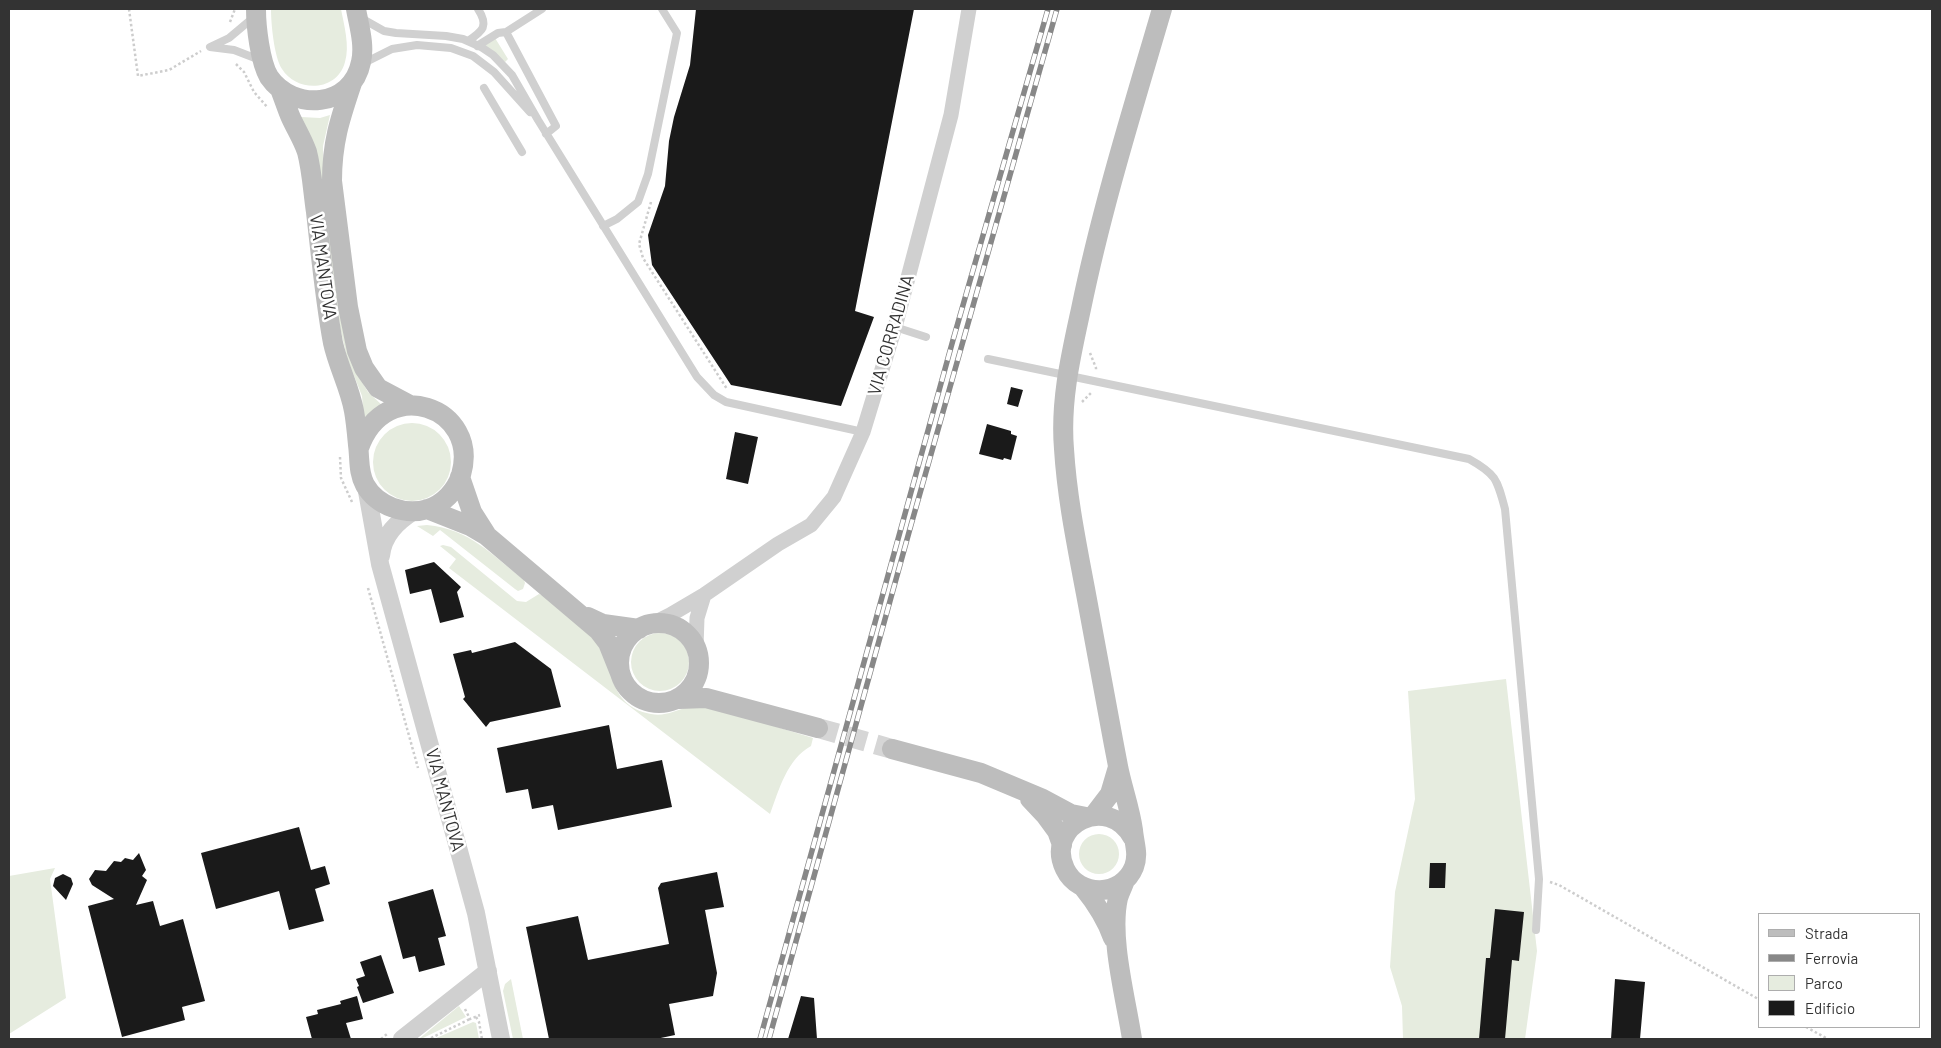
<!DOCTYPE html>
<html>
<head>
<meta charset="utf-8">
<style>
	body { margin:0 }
	#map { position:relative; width:1941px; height:1048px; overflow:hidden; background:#fff; font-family:Barlow,sans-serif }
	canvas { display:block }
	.frame { position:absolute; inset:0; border:10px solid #333; pointer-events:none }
	.legend { position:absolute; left:1758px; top:913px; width:162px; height:115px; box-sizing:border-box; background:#fff; border:1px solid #adadad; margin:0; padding:6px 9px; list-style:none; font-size:15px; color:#333 }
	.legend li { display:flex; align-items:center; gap:10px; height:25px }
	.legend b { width:25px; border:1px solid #adadad }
</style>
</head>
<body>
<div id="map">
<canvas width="1941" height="1048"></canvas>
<div class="frame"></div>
<ul class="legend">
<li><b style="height:6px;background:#bdbdbd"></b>Strada</li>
<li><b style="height:6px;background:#888"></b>Ferrovia</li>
<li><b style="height:14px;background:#e6ecdf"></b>Parco</li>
<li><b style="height:14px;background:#1a1a1a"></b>Edificio</li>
</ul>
</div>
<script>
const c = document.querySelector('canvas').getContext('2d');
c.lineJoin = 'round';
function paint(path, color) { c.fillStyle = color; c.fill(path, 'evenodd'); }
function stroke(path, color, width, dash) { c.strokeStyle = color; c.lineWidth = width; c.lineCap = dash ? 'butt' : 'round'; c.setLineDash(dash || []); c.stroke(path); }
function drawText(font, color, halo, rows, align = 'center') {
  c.font = font + ' Barlow,sans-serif'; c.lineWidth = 5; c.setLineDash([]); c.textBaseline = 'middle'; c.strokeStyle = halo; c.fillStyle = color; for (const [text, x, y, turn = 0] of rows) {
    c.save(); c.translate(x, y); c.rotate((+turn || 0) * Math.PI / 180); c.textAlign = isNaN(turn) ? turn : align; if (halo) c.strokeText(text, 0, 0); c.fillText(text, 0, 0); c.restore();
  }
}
const green = new Path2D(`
	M271 9H341C344 25 350 46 345 62 337 92 297 93 282 69 274 57 271 23 271 9Z
	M495 38 508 59 505 62 485 47 484 45Z
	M330 115 323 146V173L356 372 368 392 382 405 364 419 362 396 347 358 340 327 319 171 301 117 320 118Z
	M373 462a39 39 0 1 1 78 0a39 39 0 1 1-78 0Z
	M427 525C470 529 492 555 524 580L525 583 523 589 518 591 515 589 440 530 433 536 417 526Z
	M443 545 451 547 517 601 526 602 539 594 544 596C557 607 581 623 592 635 617 663 604 705 651 714 665 717 676 710 689 707 695 705 702 706 708 706L813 738 811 746C787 759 779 790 770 814L449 568 456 559 440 546Z
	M631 662a29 29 0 1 1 58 0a29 29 0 1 1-58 0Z
	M1506 679 1537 951 1525 1039H1403L1402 1006 1390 967 1395 892 1415 799 1408 691Z
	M1079 854a20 20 0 1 1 40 0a20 20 0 1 1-40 0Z
	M55 868 50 879 66 998 9 1034V876Z
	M511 979 523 1039H513L503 991 505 984Z
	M459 1006 466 1017 421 1039 420 1038Z
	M473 1022 476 1023 479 1039H434Z`);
const building = new Path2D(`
	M696 9H914L855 311 874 317 841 406 731 385 652 265 648 235 665 186 669 141 674 117 690 65Z
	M1011 387 1023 390 1018 407 1007 404Z
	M987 424 1011 431V434L1017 436 1011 460 1004 458 1003 460 979 454Z
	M735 432 758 437 748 484 726 479Z
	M434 562 461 587 457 592 464 617 440 623 431 589 410 594 405 570Z
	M515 642 551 669 561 707 490 722 486 727 463 699 465 697 453 654 471 650 472 653Z
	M609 725 617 769 662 760 672 807 558 830 553 805 532 809 528 789 506 793 497 748Z
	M299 827 311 870 325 866 330 884 315 889 324 921 289 930 279 891 216 909 201 853Z
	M139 853 146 870 142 876 147 880 136 905 153 901 160 926 183 919 205 1001 182 1007 185 1020 122 1037 88 906 114 899 92 885 89 879 95 870 106 871 114 861 121 862 125 858 133 860Z
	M1430 863H1446L1445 888H1429Z
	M717 872 724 907 705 910 717 973 713 996 669 1004 675 1035 656 1039H549L526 927 578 916 588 960 669 944 658 888 661 883Z
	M63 874 71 878 73 884 66 900 53 886 55 878Z
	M433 889 446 936 438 938 445 965 419 972 415 956 403 959 388 902Z
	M1495 909 1524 912 1519 961 1512 960 1505 1039H1479L1486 958H1490Z
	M381 955 394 993 363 1003 357 987 359 986 356 979 365 976 360 962Z
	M1615 979 1645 982 1640 1039H1611Z
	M357 996 363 1019 346 1023 351 1039H312L306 1017 318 1014 317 1010 341 1004 340 1001Z
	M801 996 814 998 817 1039H788Z`);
const secondaryTunnel = new Path2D(`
	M818 728 892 749`);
const path = new Path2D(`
	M129 9 138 76 169 70 201 51
	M230 22 235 9
	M236 64 244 72 254 92 268 108
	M651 202 639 244 643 258 727 389
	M1090 353 1096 368V371
	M1082 402 1092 392
	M340 457 341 478 352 502
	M368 588 418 768
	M1550 882 1559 885 1760 1000
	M465 1009 470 1019 480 1015
	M476 1017 479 1022 482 1039
	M1806 1027 1828 1039
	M431 1038 470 1019
	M381 1039 387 1034`);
const service = new Path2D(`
	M542 9 506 32 556 126 546 134
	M254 17 229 38 210 47 234 50 260 60
	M361 18 384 31 396 33 446 36 463 39 481 47 493 55 512 75 538 120 697 377 714 395 726 402 863 432
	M468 41C483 31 489 26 478 9
	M477 46 498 33 506 32
	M362 64 392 49 417 45 451 48 473 56 494 72 530 112
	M484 88 522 152
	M603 226 617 219 638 202 648 174 677 33 662 9
	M895 327 926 337
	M988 359 1469 459C1496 474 1497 479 1505 509L1539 879 1536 930`);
const minor = new Path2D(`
	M652 624 670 615 704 595 778 544 811 525 834 497 863 432 895 327 951 115 969 9
	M696 647 697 618 704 595`);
const tertiary = new Path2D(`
	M366 486 380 564 476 913 501 1039
	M381 556C383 535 397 522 414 511
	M402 1039 488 971`);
const secondary = new Path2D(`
	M256 9C256 26 260 62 269 77 293 112 352 108 361 62 365 45 359 26 356 9
	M352 83C340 119 332 142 332 181L348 307 357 351 364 368 378 388 410 405
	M280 89C284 99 287 109 291 118 296 129 303 140 307 152 312 171 313 192 316 212 321 255 325 300 333 343 338 366 350 388 354 411 356 422 357 434 358 445 360 460 358 472 365 485 377 506 405 516 428 509 443 504 456 491 461 475 481 407 385 373 359 448
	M460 477 472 512 486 534
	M427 509 470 526 487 536 598 630 608 643 622 678
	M588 617 603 624 639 629
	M619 663a40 40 0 1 1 80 0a40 40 0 1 1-80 0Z
	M679 699 706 698 818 728
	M892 749 981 773 1043 799 1071 814 1086 817
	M1030 799 1046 816 1057 831 1062 845
	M1094 815 1110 794 1118 767
	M1133 838C1108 792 1044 825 1065 869 1079 898 1122 897 1134 867 1139 854 1134 843 1133 830 1130 808 1122 787 1118 766 1107 709 1097 652 1086 594 1077 546 1067 498 1064 449 1060 401 1071 355 1081 309 1102 207 1133 108 1162 9
	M1125 880C1123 886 1120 892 1118 898 1109 937 1126 999 1132 1039
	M1083 887C1096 903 1106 918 1113 938`);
const rail = new Path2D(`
	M760 1039 953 340 1048 9
	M769 1039 911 525 1057 9`);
const streetNames = [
	["VIA MANTOVA",323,267,82],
	["VIA CORRADINA",891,335,-74],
	["VIA MANTOVA",445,800,75]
];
paint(green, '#e6ecdf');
paint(building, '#1a1a1a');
stroke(secondaryTunnel, '#d6d6d6', 20, [20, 10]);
stroke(path, '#cdcdcd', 2.5, [2.5, 2.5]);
stroke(service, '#d0d0d0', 8);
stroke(minor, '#d0d0d0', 15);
stroke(tertiary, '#d0d0d0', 18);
stroke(secondary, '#bdbdbd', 20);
stroke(rail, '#888', 5.5);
stroke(rail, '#fff', 4, [11]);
drawText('18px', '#333', '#fff', streetNames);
</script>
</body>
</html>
